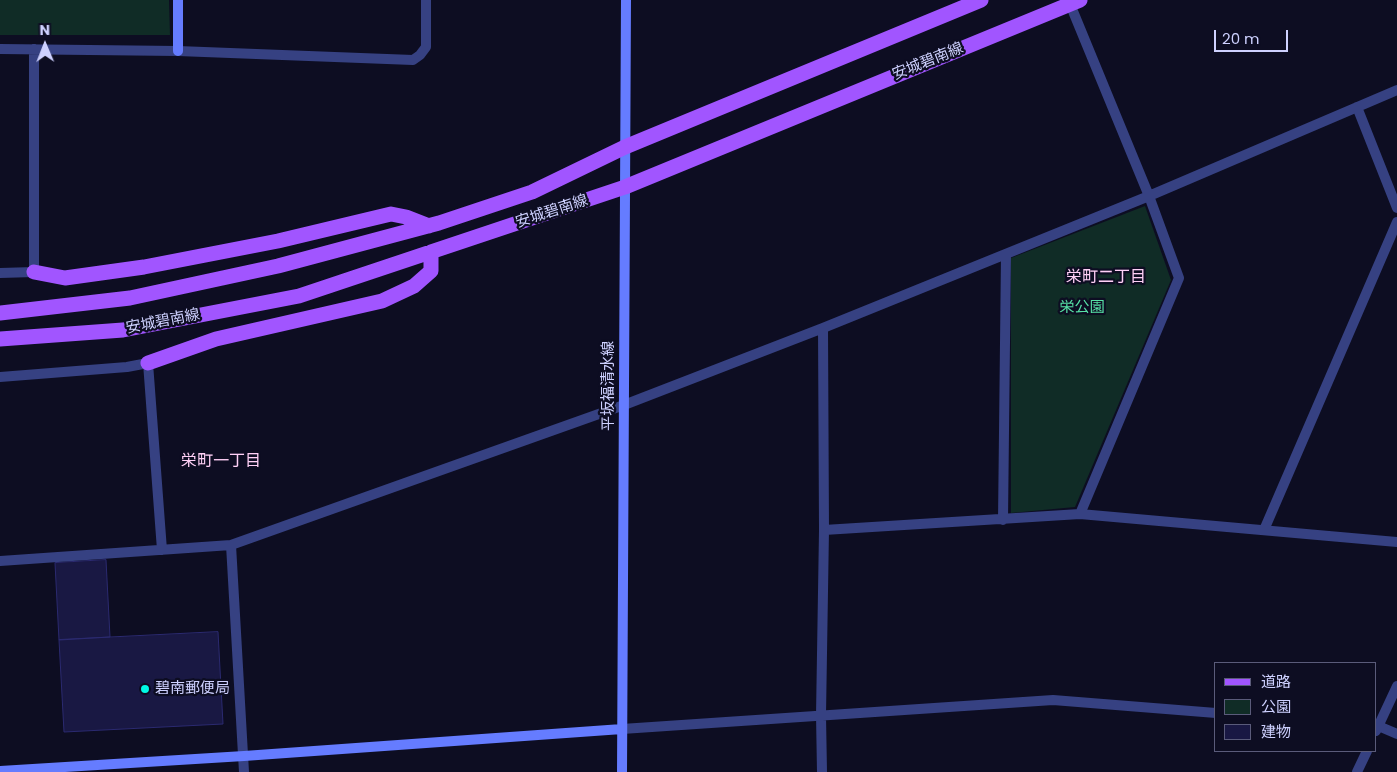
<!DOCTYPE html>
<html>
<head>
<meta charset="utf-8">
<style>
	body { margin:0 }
	#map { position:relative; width:1397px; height:772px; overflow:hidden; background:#0d0d22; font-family:Poppins,"Noto Sans JP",sans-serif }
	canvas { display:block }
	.legend { position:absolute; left:1214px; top:662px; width:162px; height:90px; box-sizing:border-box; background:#0d0d22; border:1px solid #5a5b7a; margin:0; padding:6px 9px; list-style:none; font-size:15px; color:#ced1ff }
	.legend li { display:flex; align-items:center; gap:10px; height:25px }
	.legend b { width:25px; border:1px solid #5a5b7a }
	.north { position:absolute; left:20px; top:20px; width:50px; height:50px; -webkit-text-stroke:4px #0d0d22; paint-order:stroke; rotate:359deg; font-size:14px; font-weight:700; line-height:20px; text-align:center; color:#ced1ff }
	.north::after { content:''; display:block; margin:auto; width:18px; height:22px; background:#ced1ff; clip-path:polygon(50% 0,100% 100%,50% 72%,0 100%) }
	.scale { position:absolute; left:1214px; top:30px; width:74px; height:22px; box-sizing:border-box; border:2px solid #ced1ff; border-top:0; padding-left:6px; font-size:15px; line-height:18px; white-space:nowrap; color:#ced1ff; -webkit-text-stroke:4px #0d0d22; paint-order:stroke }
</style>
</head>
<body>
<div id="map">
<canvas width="1397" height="772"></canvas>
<ul class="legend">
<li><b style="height:6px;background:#a155ff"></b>道路</li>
<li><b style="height:14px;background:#102c26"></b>公園</li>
<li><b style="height:14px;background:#191843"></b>建物</li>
</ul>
<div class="north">N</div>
<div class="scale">20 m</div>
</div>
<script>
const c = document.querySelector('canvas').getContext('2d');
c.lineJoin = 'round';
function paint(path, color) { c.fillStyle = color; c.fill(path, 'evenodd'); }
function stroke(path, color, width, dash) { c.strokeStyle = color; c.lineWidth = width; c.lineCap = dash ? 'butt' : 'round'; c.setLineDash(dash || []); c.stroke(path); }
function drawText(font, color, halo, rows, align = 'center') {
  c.font = font + ' Poppins,"Noto Sans JP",sans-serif'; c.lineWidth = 4.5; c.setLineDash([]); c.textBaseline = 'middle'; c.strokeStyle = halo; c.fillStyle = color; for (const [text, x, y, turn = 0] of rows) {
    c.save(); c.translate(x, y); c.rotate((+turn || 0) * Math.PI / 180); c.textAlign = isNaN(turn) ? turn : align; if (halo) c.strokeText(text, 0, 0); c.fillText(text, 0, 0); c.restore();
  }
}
const green = new Path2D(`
	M0 0H169L170 35H0Z
	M1145 206 1171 280 1075 507 1011 513V258Z`);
const building = new Path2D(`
	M106 560 110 637 59 640 55 563Z
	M218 632 223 724 64 732 59 640Z`);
const street = new Path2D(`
	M1070 4 1149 196 1179 278 1080 514
	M0 49 178 51 413 60 420 55 426 47V0
	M1357 107 1397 208
	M0 273 34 272V49
	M0 377 127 367 148 363 162 550
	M1003 520 1006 254
	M824 530 1080 514 1397 542
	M1264 530 1397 222
	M231 545 244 772
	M0 561 231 545 624 405 823 328 1149 196 1397 90
	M1376 725 1397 734
	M622 729 1053 700 1216 713
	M1376 731 1397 686
	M822 772 821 715 824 530 823 328
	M1357 772 1367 751`);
const secondary = new Path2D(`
	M178 0V51
	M0 771 244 756 622 729
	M622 772 626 0`);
const primary = new Path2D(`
	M34 272 65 278 144 267 278 241 391 214 406 217 429 226
	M0 313 130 298 278 266 439 223 532 192 625 147 981 0
	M0 339 123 330 299 296 625 187 1080 0
	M148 363 216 339 382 301 414 286 431 271V252`);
const markers = [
	[145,689,5,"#00f9e5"]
];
const streetNames = [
	["安城碧南線",928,62,-22],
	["安城碧南線",552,212,-18],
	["安城碧南線",163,322,-11],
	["平坂福清水線",609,386,-90]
];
const parkNames = [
	["栄公園",1082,308]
];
const poiNames = [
	["碧南郵便局",155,689]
];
const neighbourhoodNames = [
	["栄町二丁目",1106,278],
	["栄町一丁目",221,462]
];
paint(green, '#102c26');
paint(building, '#191843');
stroke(building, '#2b2a70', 1);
stroke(street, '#364182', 10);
stroke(secondary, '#657cff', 10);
stroke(primary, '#a155ff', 15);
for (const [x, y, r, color] of markers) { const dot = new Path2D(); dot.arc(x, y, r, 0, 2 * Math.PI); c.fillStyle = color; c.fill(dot); stroke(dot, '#0d0d22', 2); }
drawText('15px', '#ced1ff', '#0d0d22', streetNames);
drawText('15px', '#57e2a6', '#0d0d22', parkNames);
drawText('15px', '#ced1ff', '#0d0d22', poiNames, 'left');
drawText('16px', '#ffd0f6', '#0d0d22', neighbourhoodNames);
</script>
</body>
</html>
